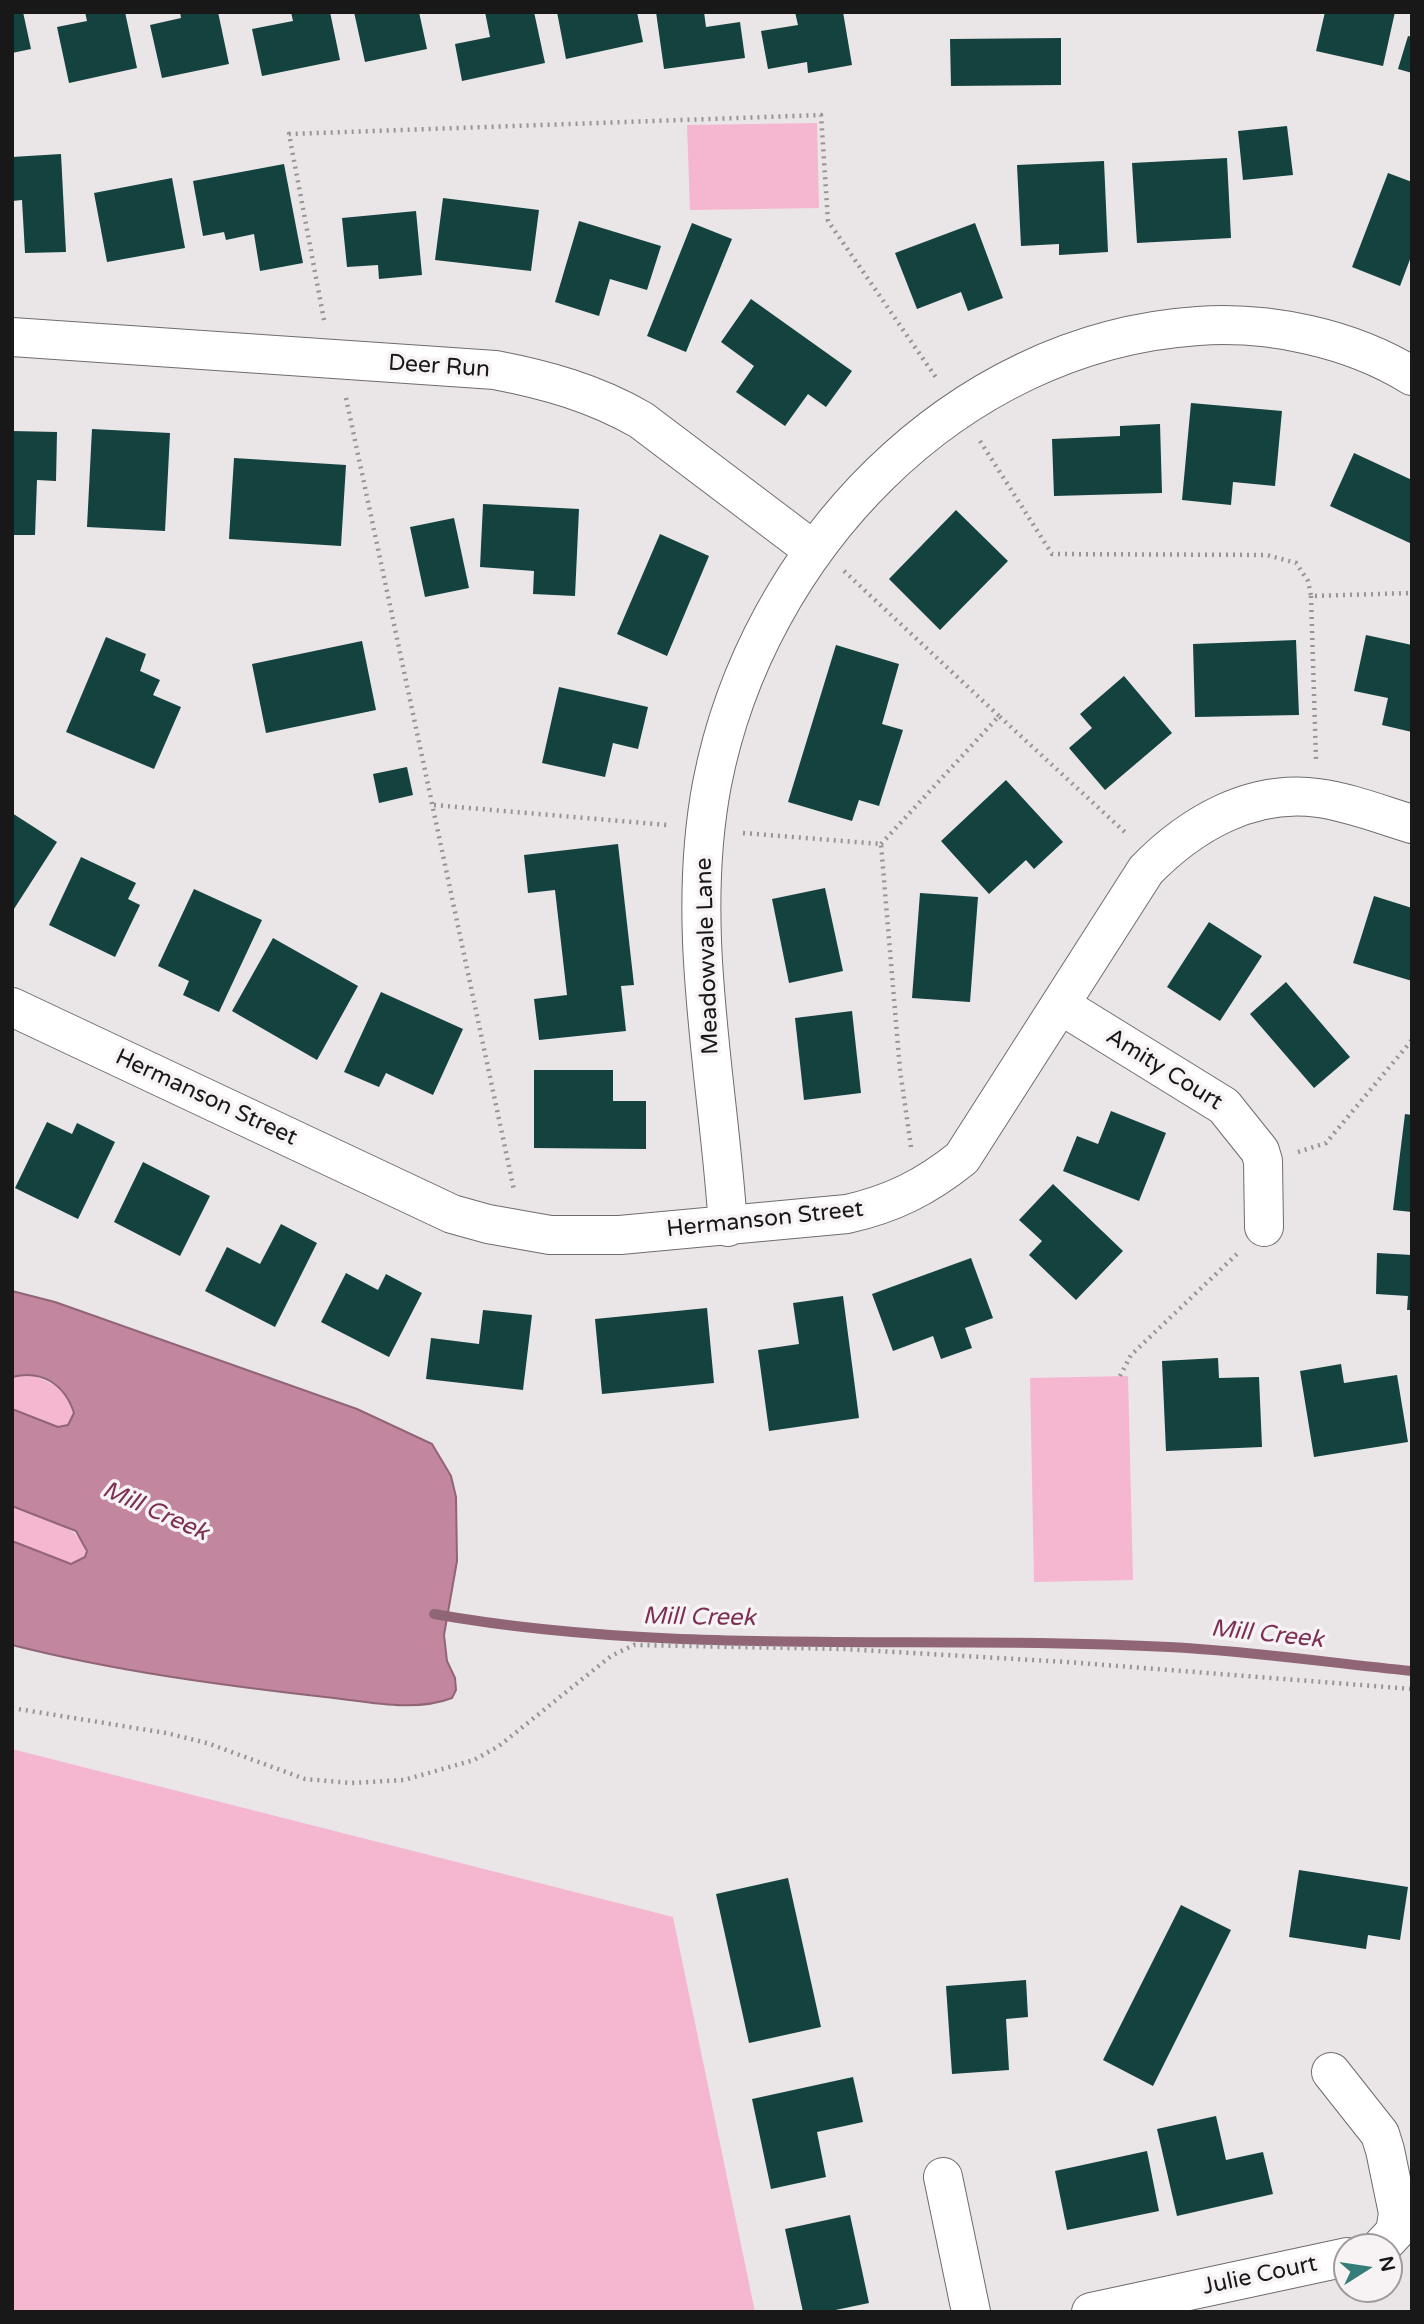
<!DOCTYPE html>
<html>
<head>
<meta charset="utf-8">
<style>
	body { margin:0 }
	#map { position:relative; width:1424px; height:2324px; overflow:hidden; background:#eae5e7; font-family:"Varela Round",sans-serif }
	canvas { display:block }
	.frame { position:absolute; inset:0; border:14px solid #191818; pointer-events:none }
	.north { position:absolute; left:1333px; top:2233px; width:70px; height:70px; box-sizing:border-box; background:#f7f2f4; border:2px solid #9e9b9c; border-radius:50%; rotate:78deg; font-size:19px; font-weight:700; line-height:28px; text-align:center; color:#191818 }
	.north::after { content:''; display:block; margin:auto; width:24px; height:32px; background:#357d78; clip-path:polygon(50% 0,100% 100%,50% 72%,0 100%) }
</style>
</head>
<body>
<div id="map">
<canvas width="1424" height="2324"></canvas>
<div class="frame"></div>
<div class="north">N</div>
</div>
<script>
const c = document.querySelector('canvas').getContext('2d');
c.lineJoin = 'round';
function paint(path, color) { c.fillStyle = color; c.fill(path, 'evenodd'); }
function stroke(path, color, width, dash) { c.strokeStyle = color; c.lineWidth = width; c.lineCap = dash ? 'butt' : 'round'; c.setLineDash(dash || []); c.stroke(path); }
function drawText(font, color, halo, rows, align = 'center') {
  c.font = font + ' "Varela Round",sans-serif'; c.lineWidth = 7; c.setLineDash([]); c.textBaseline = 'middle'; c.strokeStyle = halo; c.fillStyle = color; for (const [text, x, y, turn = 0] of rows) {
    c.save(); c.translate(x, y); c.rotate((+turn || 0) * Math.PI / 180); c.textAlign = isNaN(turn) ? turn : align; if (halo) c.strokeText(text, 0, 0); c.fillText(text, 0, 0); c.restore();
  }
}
const green = new Path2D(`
	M817 123 819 208 690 210 687 125Z
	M31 1374 63 1389 74 1413 68 1425 58 1427 12 1409V1377Z
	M1128 1376 1133 1580 1034 1582 1030 1378Z
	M12 1506C33 1514 92 1528 85 1557 65 1573 33 1550 12 1541Z
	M12 1749 673 1917 755 2312H12Z`);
const water = new Path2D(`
	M12 1291 55 1302 357 1409 432 1444 451 1476 456 1497 457 1561 444 1635 447 1661 455 1678 456 1690 452 1698C413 1713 365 1701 325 1697 219 1685 115 1671 12 1645V1541L71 1564 85 1557 87 1551 76 1531 12 1506V1409L58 1427 68 1425 74 1413C65 1385 42 1369 12 1377Z`);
const stream = new Path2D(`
	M434 1614C676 1657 924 1634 1169 1647 1250 1651 1331 1663 1412 1671`);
const building = new Path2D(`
	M12 12H23L31 49 12 53Z
	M85 12H125L137 68 69 83 57 27 87 21Z
	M180 12H218L229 64 162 78 150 25 181 18Z
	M291 12H330L340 60 262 76 252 29 293 21Z
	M354 12H419L427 49 365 62Z
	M485 12H534L545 63 462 81 455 44 490 37Z
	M557 12H637L643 42 566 59Z
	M656 12H704L706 27 740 22 745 58 664 69Z
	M795 12H843L852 65 808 73 807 62 768 69 761 31 798 25Z
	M1325 12H1395L1383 66 1316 51Z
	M1408 36 1412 37V73L1398 69Z
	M1061 38V85L951 86 950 39Z
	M1287 126 1293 175 1243 180 1238 131Z
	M61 154 66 252 25 253 22 200 12 201V157Z
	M1227 158 1231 238 1137 243 1132 163Z
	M1104 161 1108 252 1059 255V244L1021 246 1017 165Z
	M284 164 303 263 260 271 254 234 226 240 224 232 203 236 193 181Z
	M1388 173 1412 182V254L1400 286 1352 267Z
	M172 178 185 248 107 262 94 193Z
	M443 198 539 210 531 271 435 260Z
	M416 211 422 275 379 279 378 265 347 267 342 218Z
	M579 221 661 246 647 290 610 279 599 316 555 302Z
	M692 223 732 239 686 352 647 336Z
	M975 223 1003 298 968 311 961 292 917 309 895 253Z
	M751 299 852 371 826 407 808 394 785 426 736 392 754 366 721 342Z
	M1191 403 1282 411 1275 486 1233 482 1231 505 1182 500Z
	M1160 424 1162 493 1054 496 1052 439 1120 436V426Z
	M92 429 170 433 165 531 87 527Z
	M12 431 57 432 56 481 37 480 35 535H12Z
	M1354 453 1412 480V544L1330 506Z
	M234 458 346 465 341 546 229 539Z
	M483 504 579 509 575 596 533 594 534 571 480 567Z
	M956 510 1008 561 940 630 889 579Z
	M454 518 469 588 425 597 410 527Z
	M660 534 709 556 667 656 617 634Z
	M1366 635 1412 645V732L1382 725 1388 698 1354 691Z
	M106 637 146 654 140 671 160 680 153 695 181 707 154 769 66 732Z
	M1296 640 1299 715 1195 717 1193 644Z
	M362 641 376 710 266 733 252 664Z
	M836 645 899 664 882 724 903 730 879 806 859 800 852 821 788 802Z
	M1124 676 1172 733 1105 790 1069 748 1092 728 1080 714Z
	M559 687 648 707 638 749 613 743 605 777 542 763Z
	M407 767 413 795 379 803 373 774Z
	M1006 780 1063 842 1034 869 1026 860 989 894 941 841Z
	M12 813 57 842 12 912Z
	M618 844 634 985 621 986 626 1031 539 1040 534 999 567 995 555 890 528 893 524 855Z
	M81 857 136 883 128 899 140 905 115 957 49 925Z
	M825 888 843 971 789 983 772 899Z
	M194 889 262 920 219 1012 183 995 189 981 158 966Z
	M920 893 978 897 970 1002 912 998Z
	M1374 896 1412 908V981L1353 963Z
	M1209 922 1262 956 1220 1021 1167 987Z
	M273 938 358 986 317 1060 232 1011Z
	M1286 982 1350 1057 1314 1088 1250 1014Z
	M381 992 463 1029 433 1095 386 1073 379 1087 344 1072Z
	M852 1011 861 1093 804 1100 795 1018Z
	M534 1070H613V1101H646V1149L534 1148Z
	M1111 1111 1166 1133 1139 1201 1063 1171 1077 1136 1098 1144Z
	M1405 1114 1412 1115V1212L1393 1210Z
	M47 1122 72 1134 77 1123 115 1142 78 1219 15 1188Z
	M143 1162 210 1196 180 1256 114 1222Z
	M1053 1184 1123 1251 1076 1300 1029 1255 1042 1241 1019 1220Z
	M281 1224 317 1243 275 1327 205 1291 227 1247 260 1264Z
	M1377 1253 1412 1255V1310H1407L1408 1296 1376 1294Z
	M971 1258 993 1318 965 1328 972 1348 941 1359 933 1336 893 1351 872 1294Z
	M346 1273 378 1290 386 1274 422 1293 389 1357 321 1322Z
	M843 1296 859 1418 769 1431 758 1350 799 1344 793 1303Z
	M707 1308 714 1383 602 1394 595 1319Z
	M483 1310 532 1315 523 1390 426 1379 431 1338 479 1344Z
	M1218 1358 1219 1378 1259 1377 1262 1447 1166 1451 1162 1361Z
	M1341 1364 1344 1383 1397 1375 1408 1442 1314 1457 1300 1371Z
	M1299 1870 1408 1887 1400 1940 1368 1935 1366 1949 1289 1937Z
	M788 1878 821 2027 749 2043 716 1894Z
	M1181 1905 1231 1930 1153 2086 1103 2060Z
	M1026 1980 1028 2017 1006 2019 1009 2070 952 2074 946 1986Z
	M853 2077 863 2122 817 2132 826 2177 771 2189 752 2099Z
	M1216 2116 1226 2160 1263 2152 1273 2194 1177 2216 1157 2129Z
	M1147 2151 1159 2211 1067 2230 1055 2171Z
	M850 2215 869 2303 826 2312H803L785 2229Z`);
const path = new Path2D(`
	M324 320 289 134 821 115 828 221 937 379
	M346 398 514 1190
	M980 441 1052 554 1267 555 1296 563 1308 581 1311 596 1412 593
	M844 571 999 716
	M1311 596 1316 759
	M434 805 667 825
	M743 833 881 844 900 1070 911 1147
	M881 844 999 716 1128 835
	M1298 1152 1326 1143 1412 1040
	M1120 1376 1131 1355 1237 1254
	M12 1708 166 1733 207 1743 305 1779 351 1783 404 1780 474 1760 499 1746 611 1656 634 1645 844 1649 1067 1662 1412 1689`);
const minor = new Path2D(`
	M12 337 495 370C547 380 594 393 641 420L813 550
	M1062 1006 1224 1106 1260 1151 1263 1161 1264 1227
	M12 1007 452 1214 488 1224 550 1235H620L847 1214C892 1204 926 1187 962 1158L1146 870C1191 824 1251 789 1318 798 1349 802 1382 815 1412 824
	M728 1227C719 1081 684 931 712 784 757 551 954 342 1198 326 1269 321 1351 338 1412 376
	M1331 2072 1380 2134 1385 2150 1398 2213 1395 2232 1381 2247
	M943 2177 971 2312
	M1091 2312 1347 2257`);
const streetNames = [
	["Deer Run",439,367,4],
	["Meadowvale Lane",708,956,-92],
	["Amity Court",1164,1070,32],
	["Hermanson Street",206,1098,25],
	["Hermanson Street",765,1220,-6],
	["Julie Court",1260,2276,-12]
];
const waterNames = [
	["Mill Creek",155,1512,24],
	["Mill Creek",699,1618,1],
	["Mill Creek",1267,1635,6]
];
paint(green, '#f5b7d0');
paint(water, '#c3869f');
stroke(water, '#906576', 2);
stroke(stream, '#906576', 10);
paint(building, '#14423f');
stroke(minor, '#706c6d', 40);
stroke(path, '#979495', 4.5, [2, 5]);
stroke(minor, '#fff', 38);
drawText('23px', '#191818', '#f7f2f4', streetNames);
drawText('italic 24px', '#7b3054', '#f7f2f4', waterNames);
</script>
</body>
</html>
